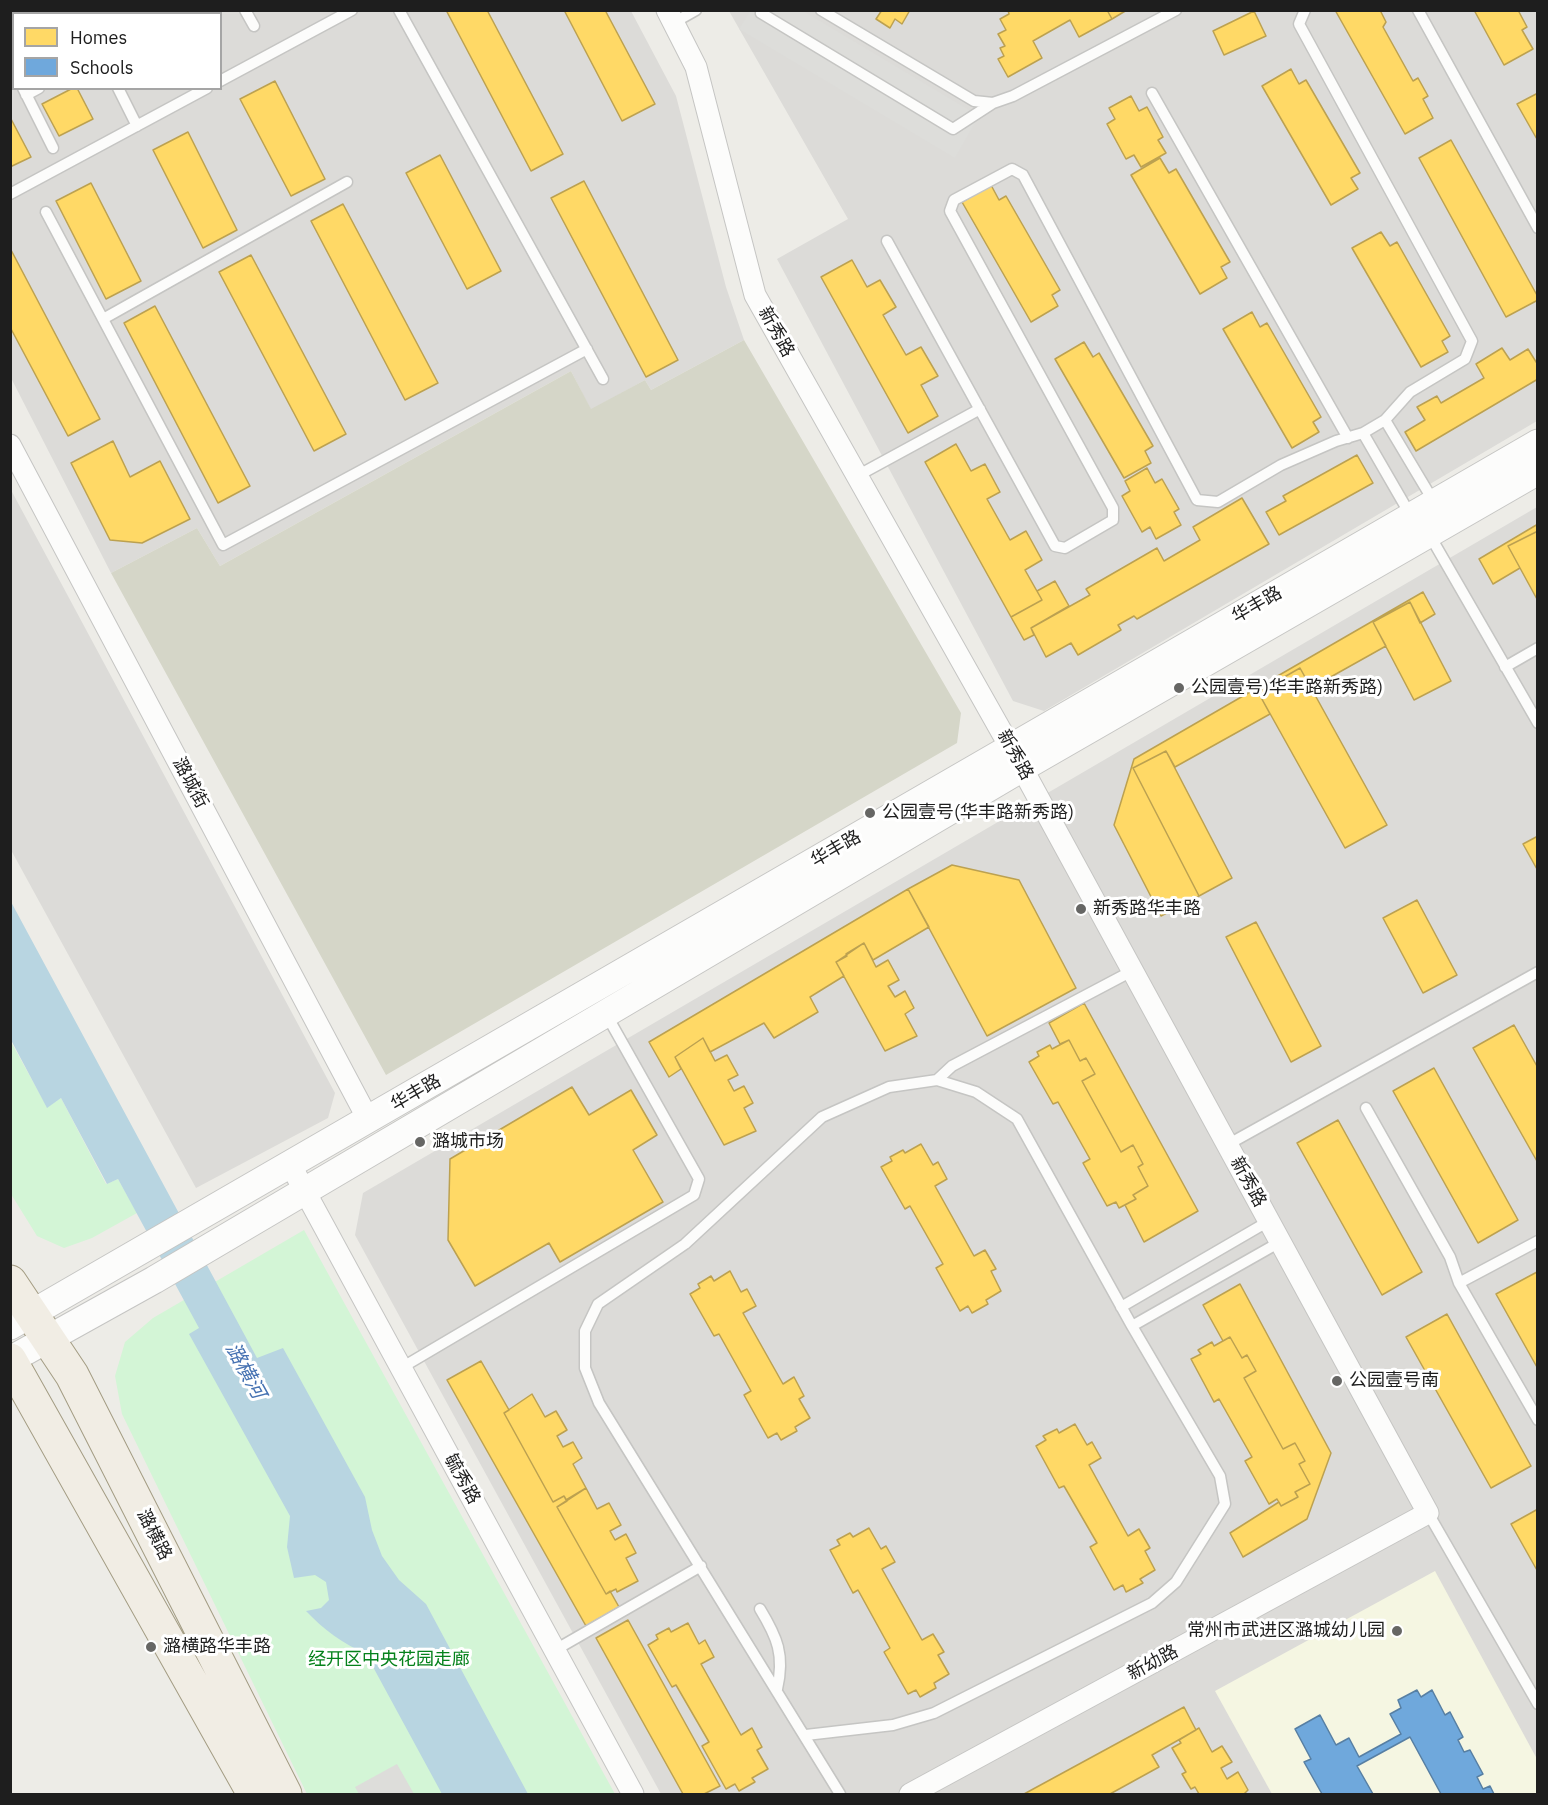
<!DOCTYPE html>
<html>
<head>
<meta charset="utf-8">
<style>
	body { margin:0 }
	#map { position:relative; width:1548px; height:1805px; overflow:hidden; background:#edece7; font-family:"IBM Plex Sans",sans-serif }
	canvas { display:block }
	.frame { position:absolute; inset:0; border:12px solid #1e1e1e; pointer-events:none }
	.legend { position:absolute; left:12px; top:12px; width:210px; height:78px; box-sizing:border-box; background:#fff; border:2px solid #a5a5a5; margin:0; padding:8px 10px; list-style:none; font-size:18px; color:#1e1e1e }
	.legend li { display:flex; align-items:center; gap:12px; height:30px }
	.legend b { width:30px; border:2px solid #a5a5a5 }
</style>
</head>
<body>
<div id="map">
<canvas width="1548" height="1805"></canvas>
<div class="frame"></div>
<ul class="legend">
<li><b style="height:16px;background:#ffd966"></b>Homes</li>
<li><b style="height:16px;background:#6fa8dc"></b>Schools</li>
</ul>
</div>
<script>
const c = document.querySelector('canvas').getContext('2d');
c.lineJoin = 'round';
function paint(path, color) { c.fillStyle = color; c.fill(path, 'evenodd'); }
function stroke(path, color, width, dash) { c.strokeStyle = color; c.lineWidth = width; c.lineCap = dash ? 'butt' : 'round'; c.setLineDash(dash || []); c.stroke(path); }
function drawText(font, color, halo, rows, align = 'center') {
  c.font = font + ' "IBM Plex Sans","Noto Sans SC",sans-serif'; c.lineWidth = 6; c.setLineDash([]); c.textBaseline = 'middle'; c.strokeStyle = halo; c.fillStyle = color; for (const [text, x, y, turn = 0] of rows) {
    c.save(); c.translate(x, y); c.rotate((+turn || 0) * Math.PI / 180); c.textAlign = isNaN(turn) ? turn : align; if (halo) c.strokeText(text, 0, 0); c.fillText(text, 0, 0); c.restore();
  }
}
const residential = new Path2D(`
	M11 11H631L676 96 726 287 744 340 651 390 645 380 591 410 571 371 220 566 197 528 111 573 11 378ZM14 14H220V88H14Z
	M729 11H1537V421L1044 711 1013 701 777 259 848 219Z
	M11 490 335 1093 328 1118 196 1188 11 850Z
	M1537 507V1794H661L355 1235 363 1193Z`);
const education = new Path2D(`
	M1435 1571 1537 1759V1794H1272L1215 1691Z`);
const construction = new Path2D(`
	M744 340 961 713 957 743 386 1075 111 573 197 528 220 566 571 371 591 409 645 380 651 390Z`);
const park = new Path2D(`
	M10 1040 47 1107 61 1098 106 1184 118 1179 137 1213 92 1238 64 1248 37 1236 11 1194Z
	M304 1230 615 1794H307L122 1414 115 1376 125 1342 153 1318Z`);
const parking = new Path2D(`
	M750 11H803L979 116 955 158 739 29Z
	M397 1764 414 1794H359L355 1787Z`);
const water = new Path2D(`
	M10 900 257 1358 283 1348 365 1497 372 1530 382 1556 399 1580 426 1604 528 1794H442L366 1654C342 1643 324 1630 306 1611L321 1608 329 1600 326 1582 315 1575 294 1578 287 1547 290 1516 189 1334 199 1328 118 1179 107 1184 61 1098 47 1108 11 1040Z`);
const homes = new Path2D(`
	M190 10H208L210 14H184Z
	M446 10H487L563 154 531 171Z
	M564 10H605L655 104 622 121Z
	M882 10H910L902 24 895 19 890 28 876 19Z
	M1008 10H1107L1112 19 1079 37 1070 20 1033 41 1042 58 1008 77 998 59 1004 56 1000 48 1005 46 998 34 1006 30 1000 19 1009 14Z
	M1107 10H1127L1112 19Z
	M1335 10H1380L1386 22 1383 27 1413 81 1418 78 1428 96 1423 99 1433 118 1405 134Z
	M1474 10H1518L1527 27 1522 30 1533 49 1504 65Z
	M1254 11 1266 36 1224 55 1213 31Z
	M1291 69 1299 84 1306 80 1360 173 1351 178 1358 189 1331 205 1262 86Z
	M275 81 325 179 291 196 240 99Z
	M73 88H77L93 119 59 136 42 104Z
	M1538 93V141L1517 104Z
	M1131 96 1139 111 1147 107 1163 137 1158 140 1166 153 1141 167 1134 155 1126 159 1107 124 1115 119 1109 108Z
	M10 117 31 157 10 167Z
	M188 132 237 230 203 248 153 150Z
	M1451 140 1538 297V300L1506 317 1419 158Z
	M440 155 501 271 467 289 406 173Z
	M1160 158 1169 173 1176 169 1230 262 1221 267 1227 278 1200 294 1131 175Z
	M584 181 678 360 646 377 551 198Z
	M91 183 141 281 106 299 56 201Z
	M991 185 999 200 1006 196 1060 290 1052 295 1058 306 1031 322 962 202Z
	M343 204 438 383 405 400 311 221Z
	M1381 232 1390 246 1397 242 1450 336 1442 341 1448 352 1421 367 1352 248Z
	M10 248 100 419 68 436 10 327Z
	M251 255 346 434 314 451 219 272Z
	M852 260 867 287 880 280 896 307 883 315 906 355 921 347 938 376 921 385 938 416 908 433 821 277Z
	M155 306 250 486 218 503 124 323Z
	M1252 312 1260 327 1267 323 1321 417 1313 422 1319 432 1292 448 1223 329Z
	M1084 342 1093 357 1099 353 1153 446 1145 451 1151 463 1124 478 1055 359Z
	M1502 348 1510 360 1528 349 1538 365V379L1416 451 1405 432 1425 420 1417 407 1437 396 1441 403 1484 378 1476 364Z
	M113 441 130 477 160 461 190 519 142 543 110 540 71 463Z
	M956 444 971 471 985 464 1000 492 987 499 1010 540 1026 531 1042 560 1025 570 1042 600 1011 617 925 462Z
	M1357 455 1373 483 1279 535 1266 512 1286 501 1283 496Z
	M1147 468 1155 483 1162 479 1179 509 1174 512 1181 525 1156 539 1150 527 1142 532 1122 496 1130 491 1125 481Z
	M1242 498 1269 544 1137 619 1134 616 1118 625 1121 630 1078 655 1071 643 1046 657 1031 628 1090 595 1086 589 1157 548 1164 561 1200 540 1193 527Z
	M1538 524V531L1508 546 1520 568 1493 584 1479 559Z
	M1538 531V601L1508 546Z
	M1055 581 1069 606 1031 628 1034 635 1024 640 1011 617 1042 600 1037 591Z
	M1423 592 1435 614 1420 623 1410 602 1373 622 1386 646 1311 688 1300 668 1258 692 1270 714 1175 767 1166 751 1133 768 1199 896 1161 916 1114 825 1134 759Z
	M1410 602 1451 681 1414 700 1373 622Z
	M1300 668 1387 825 1345 848 1258 692Z
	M1166 751 1232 878 1199 896 1133 768Z
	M1538 836V871L1523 844Z
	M952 865 1019 880 1076 988 987 1036 908 889Z
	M908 889 929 927 873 960 864 943 846 954 847 956 836 962 844 976 810 997 818 1012 774 1038 764 1023 710 1052 703 1038 675 1057 681 1069 669 1077 649 1042Z
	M1417 900 1457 975 1423 993 1383 918Z
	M1256 922 1321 1046 1291 1062 1226 937Z
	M864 943 876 967 888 960 899 980 888 986 895 997 905 991 914 1008 905 1014 917 1036 885 1051 836 962Z
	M1084 1003 1198 1211 1144 1242 1125 1205 1136 1199 1133 1195 1148 1186 1138 1167 1143 1164 1133 1145 1121 1152 1082 1081 1095 1074 1086 1058 1080 1061 1069 1040 1060 1044 1049 1023Z
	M1514 1025 1538 1068V1163L1473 1048Z
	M703 1038 715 1061 727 1055 738 1075 728 1080 734 1091 744 1086 753 1103 744 1108 756 1131 724 1145 675 1057Z
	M1069 1040 1080 1061 1086 1058 1095 1074 1082 1081 1121 1152 1133 1145 1143 1164 1138 1167 1148 1186 1133 1195 1136 1199 1119 1208 1116 1202 1107 1206 1083 1163 1090 1159 1058 1102 1053 1104 1029 1062 1039 1056 1037 1052 1050 1045 1052 1049Z
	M1434 1068 1518 1220 1478 1243 1393 1091Z
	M572 1087 589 1115 631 1090 657 1135 633 1150 663 1202 560 1262 549 1243 475 1286 448 1240 450 1159Z
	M1338 1120 1422 1272 1382 1295 1297 1143Z
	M921 1144 933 1165 938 1162 947 1179 935 1186 974 1256 985 1250 996 1269 991 1271 1001 1291 986 1300 988 1304 972 1313 968 1306 960 1311 936 1268 943 1264 910 1206 905 1209 881 1167 892 1161 890 1157 903 1150 905 1153Z
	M730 1271 741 1292 747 1289 756 1306 743 1313 783 1384 794 1377 804 1396 799 1399 810 1418 795 1427 797 1431 781 1440 777 1433 768 1438 744 1395 751 1391 719 1334 714 1336 690 1294 700 1288 698 1284 711 1276 714 1281Z
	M1537 1272 1538 1273V1369L1496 1294Z
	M1240 1284 1331 1453 1307 1519 1243 1557 1230 1533 1279 1502 1281 1506 1298 1497 1295 1492 1310 1484 1299 1464 1305 1461 1295 1443 1283 1449 1244 1378 1256 1371 1247 1355 1242 1358 1230 1337 1223 1341 1203 1305Z
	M1447 1314 1531 1466 1491 1488 1406 1337Z
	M1230 1337 1242 1358 1247 1355 1256 1371 1244 1378 1283 1449 1295 1443 1305 1461 1299 1464 1310 1484 1295 1492 1298 1497 1281 1506 1277 1499 1269 1504 1245 1461 1252 1457 1219 1399 1214 1402 1191 1359 1201 1354 1198 1350 1212 1342 1214 1346Z
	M481 1361 509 1410 504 1413 553 1502 564 1496 567 1501 557 1507 606 1594 610 1591 619 1607 586 1626 447 1380Z
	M532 1394 545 1417 556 1411 567 1430 557 1436 563 1447 573 1442 582 1458 573 1464 586 1488 566 1500 564 1496 553 1502 504 1413Z
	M1075 1424 1087 1445 1092 1442 1101 1458 1089 1465 1128 1536 1139 1529 1150 1548 1145 1551 1155 1570 1140 1579 1143 1583 1126 1592 1123 1585 1114 1590 1090 1547 1097 1543 1064 1486 1059 1488 1036 1446 1046 1440 1043 1436 1057 1429 1059 1433Z
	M586 1488 597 1509 609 1503 621 1525 610 1531 615 1540 626 1534 636 1553 626 1558 638 1581 617 1592 616 1589 606 1594 557 1507Z
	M1538 1509V1572L1511 1524Z
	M869 1528 881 1549 886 1546 895 1562 882 1569 922 1640 933 1634 944 1652 938 1655 949 1674 934 1683 936 1688 920 1697 916 1690 908 1694 884 1652 890 1648 858 1590 853 1593 830 1550 840 1545 837 1540 850 1533 853 1537Z
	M628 1620 720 1786 704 1794H683L596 1638Z
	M688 1623 699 1644 705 1640 714 1657 701 1664 741 1735 752 1728 762 1747 757 1750 768 1769 752 1778 755 1782 739 1791 735 1784 726 1789 702 1746 709 1742 676 1685 672 1687 648 1645 658 1639 656 1635 669 1628 671 1632Z
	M1184 1707 1196 1730 1152 1755 1159 1767 1110 1794H1024Z
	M1199 1728 1212 1752 1222 1746 1232 1762 1221 1768 1227 1779 1238 1772 1248 1790 1244 1794H1199L1195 1787 1191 1789 1182 1774 1186 1772 1172 1748 1181 1743 1179 1740Z`);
const schools = new Path2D(`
	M1417 1690 1421 1697 1432 1690 1445 1715 1450 1712 1463 1737 1458 1740 1464 1752 1470 1750 1483 1774 1477 1777 1483 1789 1490 1786 1494 1794H1441L1410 1737 1357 1766 1373 1794H1322L1304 1762 1311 1759 1295 1729 1320 1715 1336 1745 1349 1738 1359 1757 1401 1734 1390 1714 1401 1708 1398 1700Z`);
const service = new Path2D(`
	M78 10 80 14
	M153 10 154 14
	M245 10 254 26
	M399 10 603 379
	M762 10 761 13 953 129 993 103
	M821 10 974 101 993 103 1013 96 1176 10
	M1418 10 1538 228
	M39 14 45 10
	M114 14 119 10
	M673 23 696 10
	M10 28 14 27
	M10 64 14 70
	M220 81 352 10
	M23 88 53 148
	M118 88 137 126
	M1152 93 1348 438
	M26 95 39 88
	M10 194 207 88
	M46 212 223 545 587 349
	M887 241 1055 546 1065 548 1113 520V508L950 211 954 200 1012 169 1023 175 1197 500 1218 502 1281 465 1336 441 1363 433 1385 420 1410 392 1465 359 1472 341 1299 24 1305 10
	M103 319 347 182
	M1385 420 1434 502
	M1363 433 1411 516
	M857 476 980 409
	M1429 534 1538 723
	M1505 667 1538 648
	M937 1080 952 1066 1132 971
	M1366 1108 1450 1257 1459 1283 1538 1420
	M1227 1145 1538 972
	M1459 1283 1538 1241
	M1121 1307 1269 1221
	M1132 1326 1280 1242
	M401 1368 694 1195 699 1179 606 1014
	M1428 1513 1538 1704
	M760 1609C777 1637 785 1655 777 1689
	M555 1650 701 1566
	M806 1735 893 1725 934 1713 1152 1603 1176 1582 1225 1504 1220 1476 1132 1326 1017 1119 976 1092 937 1080 889 1087 822 1117 685 1244 598 1304 585 1331V1368L599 1403 840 1794`);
const minor = new Path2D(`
	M667 10 696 67 755 295 1022 768 1428 1513 910 1794
	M10 445 369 1121
	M290 1164 633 1794`);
const tertiary = new Path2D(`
	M10 1326 1538 443
	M10 1360 154 1280 1022 768 1538 471`);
const primary = new Path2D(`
	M10 1282 72 1375 285 1794
	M10 1360 254 1794`);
const markers = [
	[1179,688,6,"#666664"],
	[870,813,6,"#666664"],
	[1081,909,6,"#666664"],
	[420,1142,6,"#666664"],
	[1337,1381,6,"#666664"],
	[1397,1631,6,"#666664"],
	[151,1647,6,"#666664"]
];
const streetNames = [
	["新秀路",776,332,61],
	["华丰路",1257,605,-30],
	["新秀路",1015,755,61],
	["潞城街",190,783,62],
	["华丰路",836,849,-30],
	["华丰路",416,1093,-30],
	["新秀路",1248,1182,61],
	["毓秀路",462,1479,61],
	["潞横路",154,1535,63],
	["新幼路",1153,1663,-28]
];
const poiNames = [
	["公园壹号)华丰路新秀路)",1191,688],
	["公园壹号(华丰路新秀路)",882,813],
	["新秀路华丰路",1093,909],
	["潞城市场",432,1142],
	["公园壹号南",1349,1381],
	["常州市武进区潞城幼儿园",1385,1631,"right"],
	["潞横路华丰路",163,1647]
];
const parkNames = [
	["经开区中央花园走廊",389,1660]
];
const waterNames = [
	["潞横河",245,1371,61]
];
paint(residential, '#dcdbd8');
paint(education, '#f5f6e2');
paint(construction, '#d5d6c8');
paint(park, '#d3f5d6');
paint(parking, '#ddddda');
paint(water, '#b8d5e1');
paint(homes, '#ffd966');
stroke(homes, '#bca150', 1.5);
paint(schools, '#6fa8dc');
stroke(schools, '#577fa3', 1.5);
stroke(service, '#c5c5c3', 13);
stroke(minor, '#c5c5c3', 23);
stroke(tertiary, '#c5c5c3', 29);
stroke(primary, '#a39c83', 35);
stroke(service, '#fcfcfb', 10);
stroke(minor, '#fcfcfb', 21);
stroke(tertiary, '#fcfcfb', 27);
stroke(primary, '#f1ede4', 33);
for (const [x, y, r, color] of markers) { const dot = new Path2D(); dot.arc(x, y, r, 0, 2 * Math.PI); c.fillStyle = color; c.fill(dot); stroke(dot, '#fff', 2); }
drawText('18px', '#1e1e1e', '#fff', streetNames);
drawText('18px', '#1e1e1e', '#fff', poiNames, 'left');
drawText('18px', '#06821c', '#fff', parkNames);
drawText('italic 20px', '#4672b2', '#fff', waterNames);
</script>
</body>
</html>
